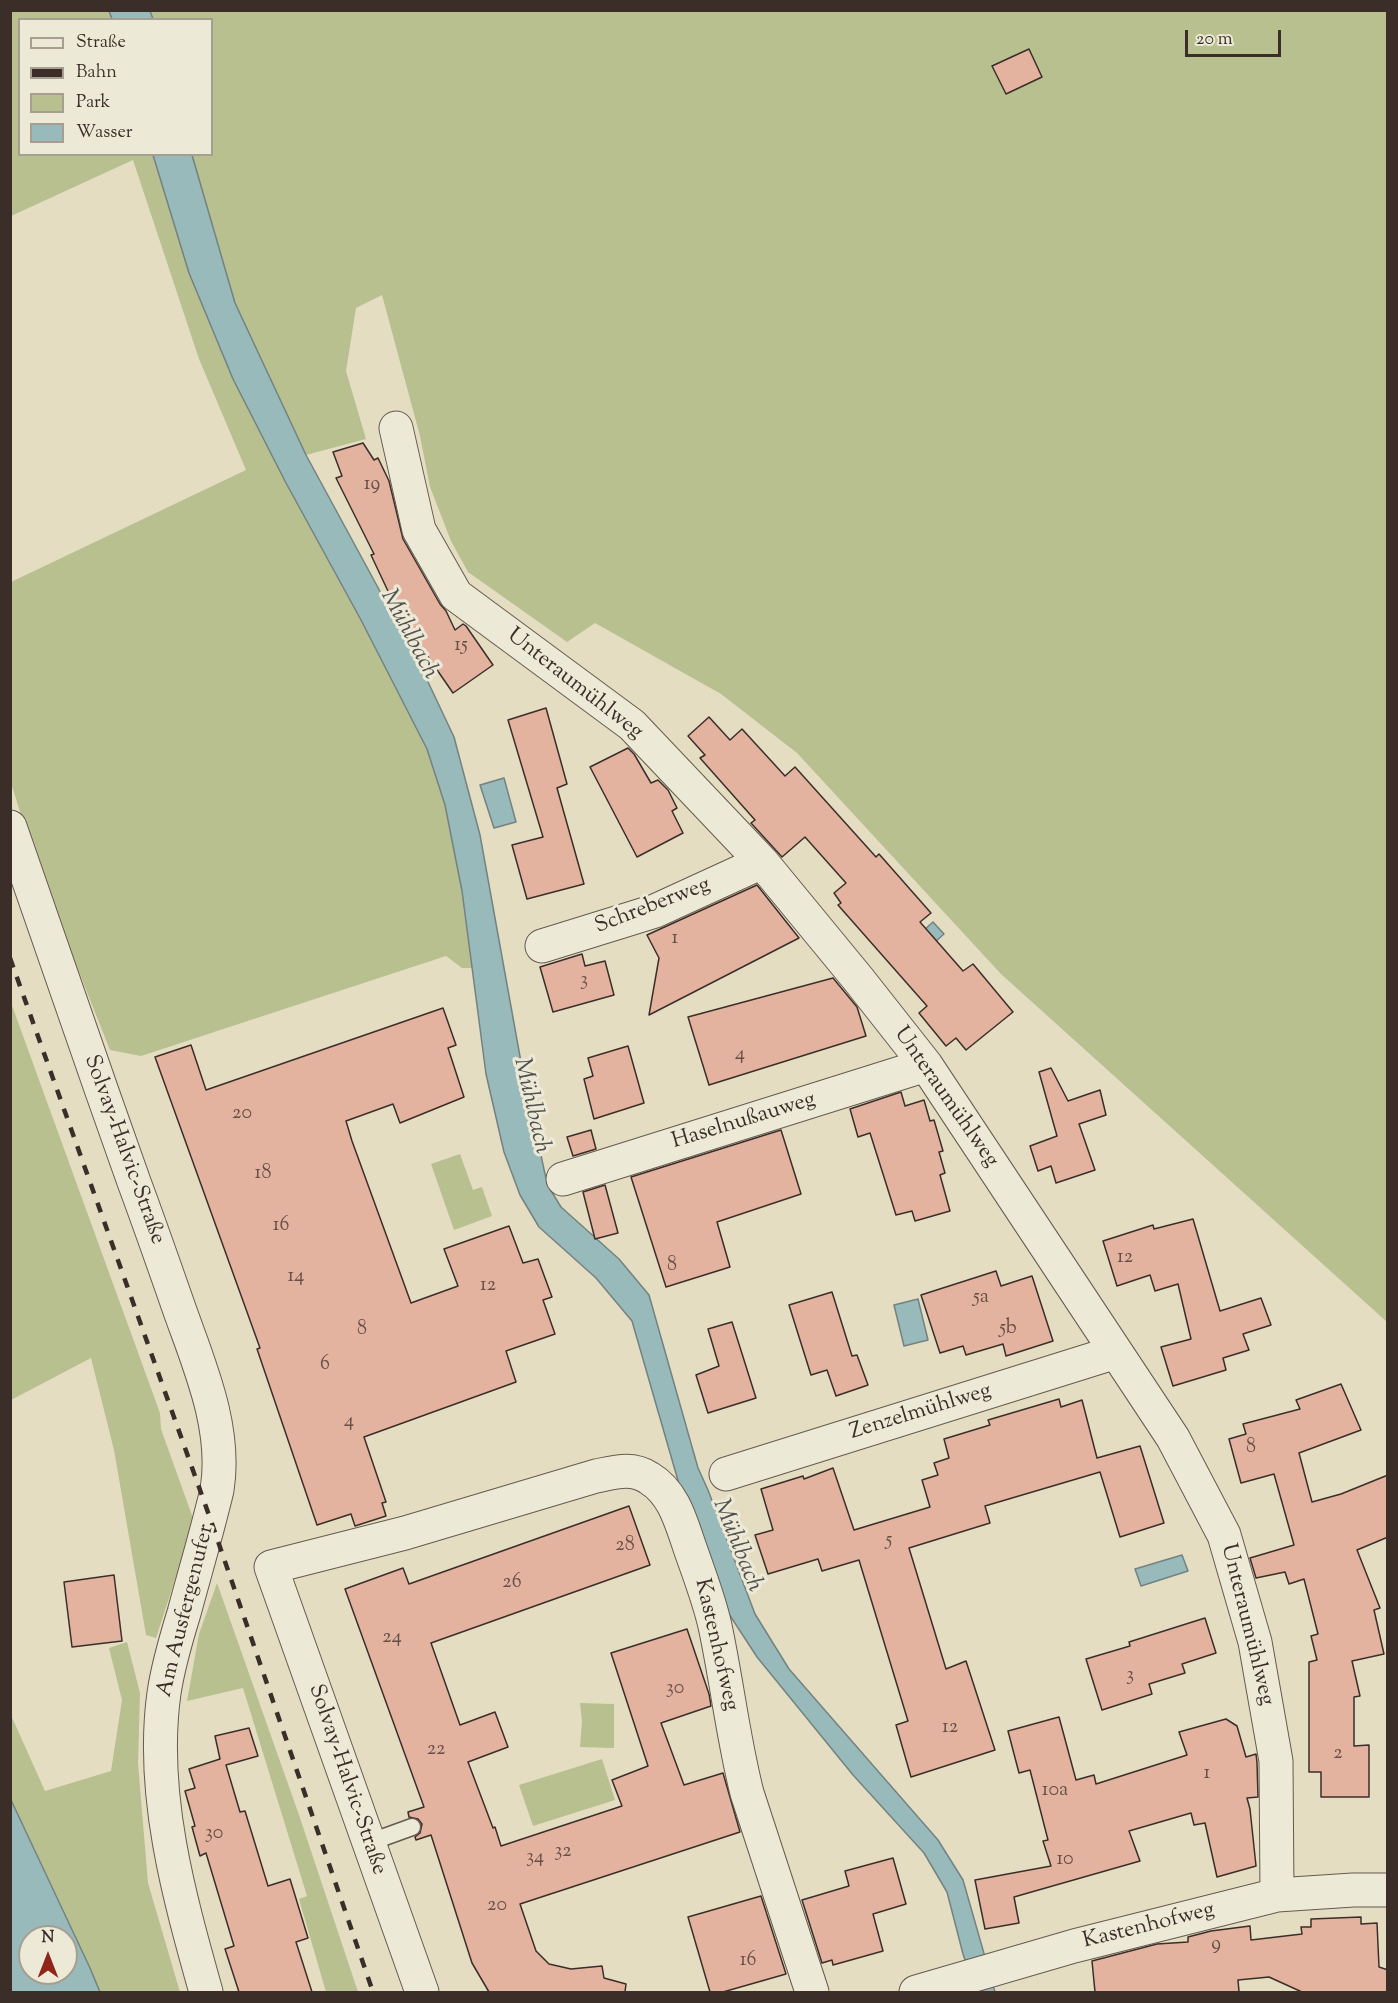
<!DOCTYPE html>
<html>
<head>
<meta charset="utf-8">
<style>
	body { margin:0 }
	#map { position:relative; width:1398px; height:2003px; overflow:hidden; background:#e4ddc2; font-family:"Sorts Mill Goudy",serif }
	canvas { display:block }
	.frame { position:absolute; inset:0; border:12px solid #3b2e29; pointer-events:none }
	.legend { position:absolute; left:18px; top:18px; width:195px; height:138px; box-sizing:border-box; background:#ede9d7; border:2px solid #a69e91; margin:0; padding:8px 10px; list-style:none; font-size:18px; color:#3b2e29 }
	.legend li { display:flex; align-items:center; gap:12px; height:30px }
	.legend b { width:30px; border:2px solid #a69e91 }
	.north { position:absolute; left:18px; top:1925px; width:60px; height:60px; box-sizing:border-box; background:#ede9d7; border:2px solid #a69e91; border-radius:50%; rotate:0deg; font-size:16px; font-weight:700; line-height:24px; text-align:center; color:#3b2e29 }
	.north::after { content:''; display:block; margin:auto; width:21px; height:27px; background:#8f2418; clip-path:polygon(50% 0,100% 100%,50% 72%,0 100%) }
	.scale { position:absolute; left:1185px; top:30px; width:96px; height:27px; box-sizing:border-box; border:3px solid #3b2e29; border-top:0; padding-left:8px; font-size:18px; line-height:21px; white-space:nowrap; color:#3b2e29; -webkit-text-stroke:4px #ede9d7; paint-order:stroke }
</style>
</head>
<body>
<div id="map">
<canvas width="1398" height="2003"></canvas>
<div class="frame"></div>
<ul class="legend">
<li><b style="height:8px;background:#ede9d7"></b>Straße</li>
<li><b style="height:8px;background:#3b2e29"></b>Bahn</li>
<li><b style="height:16px;background:#b8c090"></b>Park</li>
<li><b style="height:16px;background:#98babb"></b>Wasser</li>
</ul>
<div class="north">N</div>
<div class="scale">20 m</div>
</div>
<script>
const c = document.querySelector('canvas').getContext('2d');
c.lineJoin = 'round';
function paint(path, color) { c.fillStyle = color; c.fill(path, 'evenodd'); }
function stroke(path, color, width, dash) { c.strokeStyle = color; c.lineWidth = width; c.lineCap = dash ? 'butt' : 'round'; c.setLineDash(dash || []); c.stroke(path); }
function drawText(font, color, halo, rows, align = 'center') {
  c.font = font + ' "Sorts Mill Goudy",serif'; c.lineWidth = 6; c.setLineDash([]); c.textBaseline = 'middle'; c.strokeStyle = halo; c.fillStyle = color; for (const [text, x, y, turn = 0] of rows) {
    c.save(); c.translate(x, y); c.rotate((+turn || 0) * Math.PI / 180); c.textAlign = isNaN(turn) ? turn : align; if (halo) c.strokeText(text, 0, 0); c.fillText(text, 0, 0); c.restore();
  }
}
const green = new Path2D(`
	M10 11H1387V1322L1001 974 797 753 721 694 595 623 567 642 468 572 451 541 430 487 420 436 382 295 356 308 346 371 366 439 306 455 286 483 361 620 427 749 445 805 462 891 473 968H462L446 956 141 1056 110 1050 38 869 11 783V582L246 470 199 359 133 160 11 216ZM20 20H212V154H20ZM1029 49 1042 77 1006 94 992 66Z
	M10 1000 160 1413 161 1429 194 1521 156 1638 146 1635 114 1450 91 1358 11 1400Z
	M460 1154 473 1190 482 1187 492 1216 454 1230 431 1164Z
	M217 1583 299 1815 358 1992H326L299 1899 307 1896 243 1688 187 1701 199 1634Z
	M127 1642 140 1693 138 1763 148 1883 180 1992H100L11 1800 10 1713 45 1791 111 1771 122 1700 109 1648Z
	M580 1703 614 1704V1748L580 1747 582 1722Z
	M602 1759 615 1800 533 1826 519 1785Z`);
const water = new Path2D(`
	M109 11H150L153 19H112Z
	M153 155H192L235 303 306 455 420 665 454 737 480 835 521 1062 545 1174 550 1189 561 1207 619 1259 649 1295 698 1468 708 1490 755 1614 789 1669 938 1840 963 1880 995 1992H976L963 1954 947 1892 924 1853 853 1775 757 1657 729 1614 679 1484 632 1321 596 1278 539 1227 520 1195 504 1152 486 1074 462 891 445 805 427 749 361 620 286 483 233 379 189 273Z
	M504 778 516 822 494 828 480 785Z
	M933 922 944 934 917 958 906 946Z
	M918 1299 928 1340 904 1346 894 1305Z
	M1182 1555 1188 1571 1141 1586 1135 1569Z
	M11 1800 90 1968 100 1992H11ZM30 1937H66V1973H30Z`);
const building = new Path2D(`
	M1029 49 1042 77 1006 94 992 66Z
	M363 443 374 460 378 458 389 481 403 539 440 604 446 611 455 630 463 624 466 626 493 665 453 693 424 651 420 654 401 623H403L371 555 374 554 336 478 342 476 333 452Z
	M546 708 567 784 557 788 584 884 527 899 512 845 543 837 508 720Z
	M709 717 730 740 742 729 785 776 795 767 876 857 879 854 931 913 920 922 963 971 973 964 1013 1012 966 1050 956 1038 946 1046 919 1013 927 1006 838 905 841 903 834 893 846 883 805 837 782 857 751 823 755 820 700 758 705 755 688 736Z
	M628 748 634 754 651 783 658 780 668 790 677 808 672 811 683 833 637 857 590 767Z
	M757 885 799 938 649 1015 659 958 647 935Z
	M582 954 585 966 605 961 614 995 553 1012 540 967Z
	M833 978 857 1007 866 1036 709 1085 688 1017Z
	M443 1008 456 1045 448 1048 464 1097 400 1123 393 1104 346 1121 352 1141 411 1303 458 1286 444 1249 509 1226 523 1263 538 1259 552 1297 543 1300 555 1334 506 1351 516 1382 364 1437 386 1502 382 1503 386 1516 355 1526 351 1514 317 1525 257 1349 260 1348 155 1057 191 1045 206 1090Z
	M628 1046 644 1103 594 1119 584 1079 593 1076 588 1058Z
	M1051 1068 1068 1101 1100 1090 1106 1115 1079 1124 1095 1170 1056 1183 1051 1166 1038 1171 1030 1146 1057 1136 1039 1072Z
	M901 1092 905 1106 924 1100 930 1121 934 1120 943 1151 939 1152 945 1173 940 1175 950 1211 915 1221 912 1211 896 1215 870 1133 858 1137 850 1109Z
	M591 1130 596 1149 573 1156 567 1137Z
	M781 1130 801 1194 717 1222 730 1267 666 1287 631 1177Z
	M605 1185 618 1233 595 1239 583 1192Z
	M1193 1219 1220 1311 1261 1298 1271 1325 1243 1334 1249 1350 1223 1358 1226 1370 1173 1386 1161 1347 1191 1339 1178 1284 1155 1291 1150 1275 1117 1286 1103 1241 1153 1225 1154 1229Z
	M996 1271 1001 1286 1032 1276 1053 1341 1006 1356 1003 1344 966 1355 963 1346 940 1353 921 1295Z
	M832 1292 852 1356 857 1355 868 1385 836 1396 827 1370 811 1375 789 1305Z
	M732 1322 756 1398 708 1413 696 1375 719 1366 708 1329Z
	M1341 1384 1361 1430 1299 1453 1312 1502 1341 1494 1388 1475V1537L1357 1550 1380 1608 1374 1610 1384 1654 1352 1661 1360 1696 1354 1697V1746L1369 1745V1797H1321V1772H1309V1662L1317 1660 1311 1636 1318 1634 1304 1579 1289 1584 1285 1572 1256 1578 1250 1558 1294 1545 1274 1474 1241 1483 1229 1439 1246 1434 1243 1424 1300 1409 1296 1400Z
	M1059 1399 1061 1407 1082 1400 1097 1458 1140 1446 1164 1523 1120 1537 1100 1472 985 1506 990 1523 909 1548 946 1669 966 1661 995 1750 911 1777 896 1725 908 1721 859 1560 822 1571 818 1559 768 1574 755 1535 773 1530 761 1489 803 1476 804 1479 833 1468 854 1530 930 1507 922 1480 938 1475 934 1463 949 1458 944 1439 990 1425 988 1420Z
	M629 1506 650 1565 431 1643 460 1725 495 1712 508 1747 468 1762 493 1828 495 1827 501 1846 622 1806 612 1780 648 1766 611 1653 687 1629 709 1694 711 1706 661 1723 684 1785 723 1773 740 1832 520 1904 536 1951 549 1964 571 1969 602 1966 604 1978 626 1984 625 1992H489L472 1963 431 1835 416 1840 415 1837 420 1833 422 1824 418 1819 409 1817 408 1812 424 1807 345 1589 403 1568 409 1584Z
	M114 1575 122 1641 72 1647 64 1582Z
	M1205 1618 1216 1653 1182 1664 1185 1673 1149 1684 1152 1694 1102 1710 1086 1659 1130 1646 1129 1642Z
	M1059 1717 1076 1780 1094 1775 1096 1784 1187 1755 1179 1732 1226 1719 1237 1726 1246 1757 1256 1754 1257 1763 1258 1797 1247 1798 1250 1809 1256 1866 1217 1877 1205 1823 1194 1825 1191 1813 1129 1831 1140 1861 1014 1897 1019 1923 985 1929 975 1880 1051 1866 1043 1841 1048 1840 1030 1770 1019 1773 1008 1731Z
	M249 1728 258 1756 226 1765 240 1812 245 1811 268 1886 290 1879 308 1938 296 1942 312 1992H239L225 1949 234 1946 206 1853 200 1856 192 1827 195 1826 185 1791 195 1788 189 1769 220 1759 215 1736Z
	M893 1858 906 1904 873 1914 883 1951 833 1965 832 1960 822 1963 802 1900 849 1886 845 1871Z
	M761 1896 786 1974 723 1992H710L688 1917Z
	M1361 1917V1924L1377 1923 1379 1967 1388 1970V1992H1302L1269 1977 1238 1980 1239 1992H1095L1092 1961 1157 1944 1188 1942V1937L1211 1931 1250 1926 1251 1940 1302 1934 1301 1927H1311V1919Z`);
const service = new Path2D(`
	M368 1843 412 1827`);
const minor = new Path2D(`
	M396 428 419 530 456 595 632 725 762 862 859 980 926 1065 1173 1438 1224 1535 1255 1642 1276 1761 1277 1895
	M10 827C51 946 92 1064 134 1182 150 1225 165 1268 180 1311 200 1367 227 1429 217 1490 207 1532 195 1572 184 1613 176 1639 168 1666 164 1693 150 1793 179 1896 206 1992
	M542 946 655 911 762 862
	M563 1179 926 1065
	M726 1474 1116 1352
	M422 1992 271 1567 405 1533 596 1476C616 1472 632 1467 649 1478 674 1493 681 1522 690 1548 699 1574 709 1599 715 1626 727 1682 733 1738 747 1793L812 1992
	M916 1992 1074 1946 1277 1895 1353 1890H1388`);
const rail = new Path2D(`
	M10 958 210 1518 373 1992`);
const numberNames = [
	["19",372,486],
	["15",461,647],
	["1",675,940],
	["3",584,982],
	["4",740,1056],
	["20",242,1115],
	["18",263,1175],
	["16",281,1227],
	["12",1125,1259],
	["8",672,1267],
	["14",296,1278],
	["12",488,1287],
	["5a",981,1299],
	["5b",1008,1330],
	["8",362,1331],
	["6",325,1366],
	["4",349,1423],
	["8",1251,1449],
	["5",889,1542],
	["28",625,1547],
	["26",512,1584],
	["24",392,1639],
	["3",1130,1677],
	["30",675,1690],
	["12",950,1729],
	["22",436,1751],
	["2",1338,1755],
	["1",1207,1775],
	["10a",1055,1792],
	["30",214,1835],
	["32",563,1853],
	["34",535,1859],
	["10",1065,1861],
	["20",497,1907],
	["9",1216,1946],
	["16",748,1962]
];
const streetNames = [
	["Unteraumühlweg",574,685,38],
	["Schreberweg",653,907,-21],
	["Unteraumühlweg",945,1098,55],
	["Haselnußauweg",744,1122,-17],
	["Solvay-Halvic-Straße",123,1150,70],
	["Zenzelmühlweg",921,1413,-17],
	["Am Ausfergenufer",187,1611,-76],
	["Unteraumühlweg",1246,1625,76],
	["Kastenhofweg",715,1645,77],
	["Solvay-Halvic-Straße",346,1780,71],
	["Kastenhofweg",1149,1927,-14]
];
const waterNames = [
	["Mühlbach",408,635,62],
	["Mühlbach",530,1106,77],
	["Mühlbach",736,1546,68]
];
paint(green, '#b8c090');
paint(water, '#98babb');
stroke(water, '#738281', 1.5);
paint(building, '#e4b3a0');
stroke(building, '#3b2e29', 1.5);
stroke(service, '#655a4f', 19);
stroke(minor, '#655a4f', 35);
stroke(service, '#ede9d7', 16);
stroke(minor, '#ede9d7', 33);
stroke(rail, '#3b2e29', 4.5, [10, 10]);
drawText('20px', '#654f47', null, numberNames);
drawText('22px', '#3b2e29', '#ede9d7', streetNames);
drawText('italic 24px', '#52514e', '#ede9d7', waterNames);
</script>
</body>
</html>
